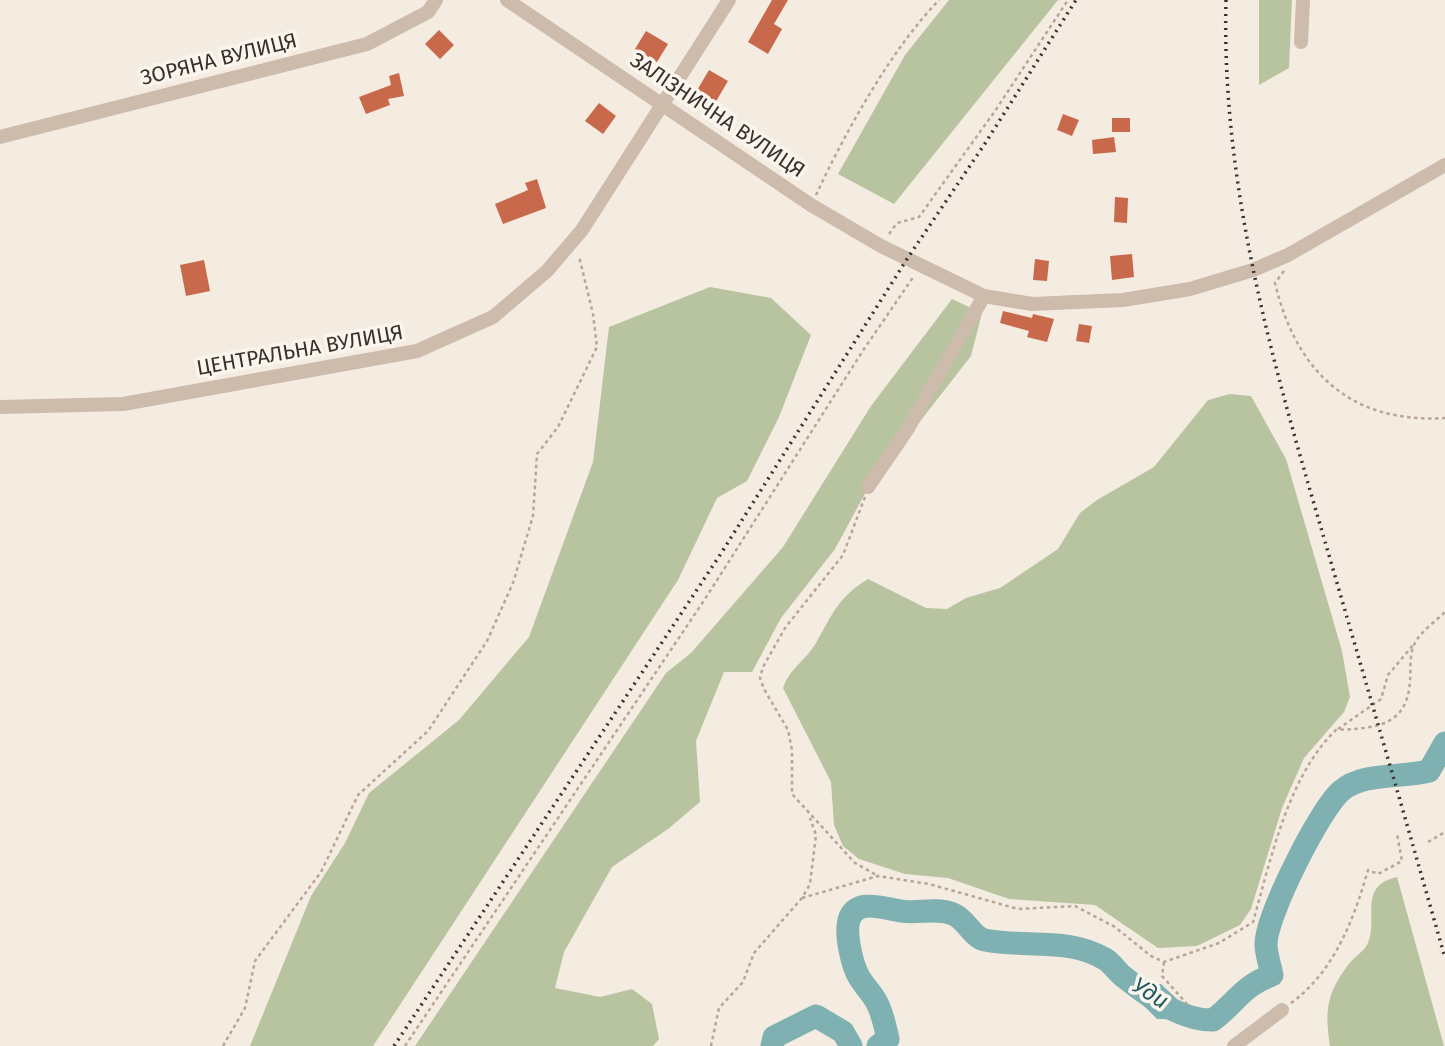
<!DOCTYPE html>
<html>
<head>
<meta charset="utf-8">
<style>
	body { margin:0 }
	canvas { display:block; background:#f4ebe1 }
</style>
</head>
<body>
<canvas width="1445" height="1046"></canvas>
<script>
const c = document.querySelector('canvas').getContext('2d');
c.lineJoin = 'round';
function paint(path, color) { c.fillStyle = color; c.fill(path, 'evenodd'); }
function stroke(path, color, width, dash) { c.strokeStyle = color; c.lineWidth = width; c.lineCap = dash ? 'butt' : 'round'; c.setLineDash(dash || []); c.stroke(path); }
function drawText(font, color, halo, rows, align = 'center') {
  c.font = font + ' "Fira Sans",sans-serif'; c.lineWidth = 7; c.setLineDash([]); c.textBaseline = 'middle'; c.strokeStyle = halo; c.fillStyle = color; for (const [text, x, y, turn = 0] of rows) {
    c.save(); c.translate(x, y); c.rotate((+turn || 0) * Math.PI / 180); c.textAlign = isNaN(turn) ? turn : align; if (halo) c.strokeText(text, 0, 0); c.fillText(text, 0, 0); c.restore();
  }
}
const green = new Path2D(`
	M949 0H1058L894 204 838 174 905 55Z
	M1259 0H1292L1289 68 1259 85Z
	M710 287 771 298 811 335 779 417 747 481 717 498 678 580 373 1046H250L311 896 345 843 369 793 459 720 529 637 593 462 609 327Z
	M952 299 982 313 971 356 868 488 835 549 781 618 752 672H724L696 741 700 802 668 829 612 867 564 952 555 988 600 997 632 989 652 1004 659 1039 653 1046H415L666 673 691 653 783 547 871 406Z
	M1230 394 1251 396 1286 459 1342 651 1350 697 1344 712 1304 758 1282 808 1251 909 1240 925 1197 946 1158 948 1095 905 1009 899 948 878 905 874 859 859 843 846 834 825 831 782 783 688C790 668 806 660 816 643 832 615 838 597 868 579L926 608 947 609 966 598 1000 588 1058 549 1080 513 1097 500 1154 467 1208 400Z
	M1397 877 1444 1046H1330C1325 1010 1326 995 1348 965 1353 958 1363 952 1367 945 1380 921 1356 886 1397 877Z`);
const water = new Path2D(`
	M1150 984H1161L1199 1020 1157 1019 1144 1006 1139 987Z`);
const river = new Path2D(`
	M772 1046 774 1037 816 1016 843 1032 851 1046
	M878 1046 888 1039C885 1027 883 1014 877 1003 873 994 864 986 859 977 852 965 845 934 849 920 856 897 885 909 901 911 918 914 936 907 953 914 966 919 973 938 985 940 1025 948 1068 937 1105 959 1112 963 1117 972 1124 977 1147 996 1182 1021 1213 1020 1237 1002 1241 987 1272 975 1270 965 1266 954 1266 944 1266 916 1320 809 1341 791 1363 772 1402 778 1429 771L1445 743`);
const building = new Path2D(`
	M772 0H788L774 24 782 29 768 54 748 42Z
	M439 30 454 45 440 59 425 44Z
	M646 31 668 44 657 62 635 49Z
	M709 70 728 81 715 103 696 92Z
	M399 73 404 96 388 99 390 105 366 114 359 97 391 85 389 76Z
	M599 103 616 116 603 134 585 121Z
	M1063 114 1079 120 1072 136 1057 130Z
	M1112 118H1130V132H1112Z
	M1114 137 1116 152 1093 154 1092 140Z
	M537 179 546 208 503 224 495 204 528 190 525 183Z
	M1115 197 1128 198 1127 223 1114 222Z
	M1132 254 1134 277 1112 280 1110 256Z
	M1035 259 1049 261 1047 281 1033 280Z
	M204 260 210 291 186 296 180 265Z
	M1003 311 1032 318 1033 314 1054 319 1047 342 1027 337 1029 331 1000 323Z
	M1079 324 1092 326 1089 343 1076 341Z`);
const path = new Path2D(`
	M816 195C846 131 890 51 939 0
	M889 234 897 223 919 217 995 111 1068 0
	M1284 271 1275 283C1296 372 1351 424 1445 418
	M865 497 843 555 785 628 763 667 760 678 764 689 788 730 792 750V794L855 863 878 876
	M1338 729 1381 699 1388 675 1414 644
	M1428 842 1445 832
	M802 898 878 876 929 884 1018 909 1075 906 1115 927 1151 956 1164 962 1219 943 1253 922C1271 859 1288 776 1336 730 1373 728 1408 728 1410 680 1411 668 1409 654 1415 643 1421 631 1436 621 1445 612
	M1164 962 1162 976 1187 1004
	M1291 1003C1334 972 1354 919 1368 870L1378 874 1402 861 1397 834
	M223 1046 245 1008 255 961 321 872 358 795 428 731 487 641 513 583 533 516 537 454 558 427 597 347 593 314 579 256
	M405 1046 705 599 864 349 914 276
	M711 1046 719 1008 743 982 754 953 802 898 810 884 816 835 810 818`);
const minor = new Path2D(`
	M507 0 811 205 881 246 984 296 1032 304 1123 300 1190 289 1253 270 1288 255 1445 165
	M1301 42 1303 0
	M0 137 367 44 428 12 436 0
	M0 407 123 404 417 351 493 317 547 271 582 230 729 0
	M868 487 907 430 984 296
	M1234 1046 1282 1010`);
const rail = new Path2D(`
	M1226 0C1221 188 1274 367 1326 545 1366 683 1406 820 1445 958
	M394 1046 720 555 907 259 986 142 1076 0`);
const streetNames = [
	["ЗОРЯНА ВУЛИЦЯ",219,60,-14],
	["ЗАЛІЗНИЧНА ВУЛИЦЯ",717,116,34],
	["ЦЕНТРАЛЬНА ВУЛИЦЯ",300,351,-10]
];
const waterNames = [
	["Уди",1150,994,32]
];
paint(green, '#b8c4a0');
paint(water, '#7fb0b2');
stroke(river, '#7fb0b2', 23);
paint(building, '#c8694b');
stroke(path, '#b9a596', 2.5, [3.5, 3.5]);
stroke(minor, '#cdbbac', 14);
stroke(rail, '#3b302b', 3.5, [2, 5]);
drawText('21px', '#3b302b', '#fbf5ee', streetNames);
drawText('italic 23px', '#1f5a5e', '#fbf5ee', waterNames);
</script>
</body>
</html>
